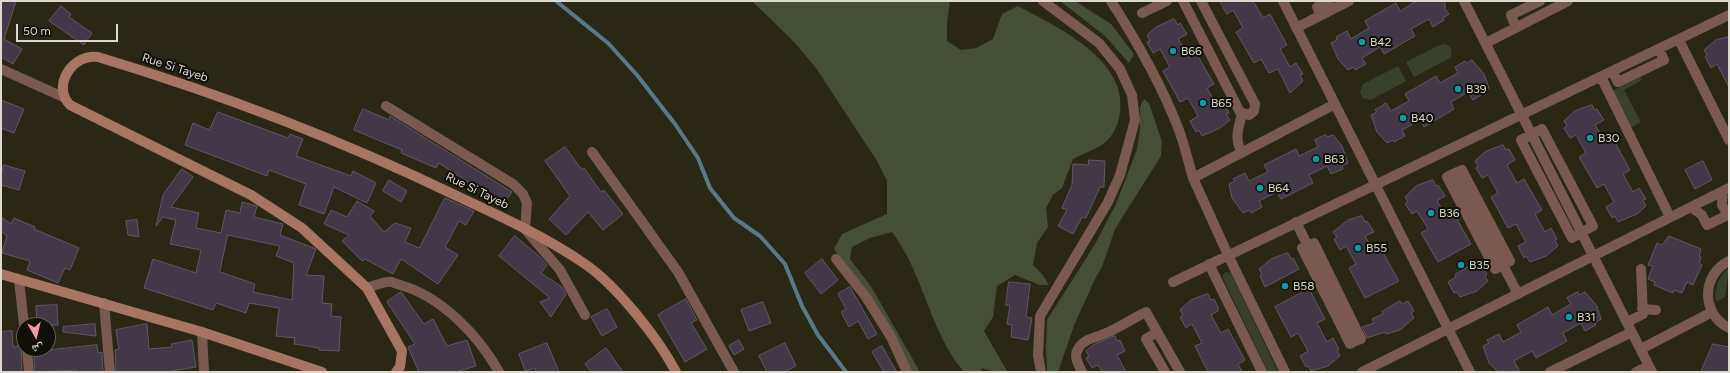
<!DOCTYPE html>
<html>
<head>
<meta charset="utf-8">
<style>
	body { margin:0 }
	#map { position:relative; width:1730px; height:373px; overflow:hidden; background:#2a2715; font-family:Figtree,"Noto Naskh Arabic",sans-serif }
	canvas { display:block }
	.frame { position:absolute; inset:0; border:2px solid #dcdacf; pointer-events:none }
	.north { position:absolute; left:16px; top:317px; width:40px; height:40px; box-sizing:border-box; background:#111008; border:1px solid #626158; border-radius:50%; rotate:172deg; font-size:11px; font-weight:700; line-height:16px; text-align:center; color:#dcdacf }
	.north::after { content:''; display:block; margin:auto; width:14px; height:18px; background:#f49aa2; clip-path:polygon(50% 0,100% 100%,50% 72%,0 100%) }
	.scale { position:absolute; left:16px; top:24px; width:102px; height:18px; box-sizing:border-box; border:2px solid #dcdacf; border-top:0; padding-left:5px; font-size:12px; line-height:14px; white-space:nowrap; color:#dcdacf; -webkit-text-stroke:3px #111008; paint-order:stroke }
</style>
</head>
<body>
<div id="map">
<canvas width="1730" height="373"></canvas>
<div class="frame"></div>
<div class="north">ش</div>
<div class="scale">50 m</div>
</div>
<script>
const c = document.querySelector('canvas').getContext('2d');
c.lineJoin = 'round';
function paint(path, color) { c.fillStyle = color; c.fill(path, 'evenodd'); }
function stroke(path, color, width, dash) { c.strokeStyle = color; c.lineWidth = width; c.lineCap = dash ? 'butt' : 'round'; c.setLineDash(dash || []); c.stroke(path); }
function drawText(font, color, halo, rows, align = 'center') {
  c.font = font + ' Figtree,sans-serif'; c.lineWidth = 4; c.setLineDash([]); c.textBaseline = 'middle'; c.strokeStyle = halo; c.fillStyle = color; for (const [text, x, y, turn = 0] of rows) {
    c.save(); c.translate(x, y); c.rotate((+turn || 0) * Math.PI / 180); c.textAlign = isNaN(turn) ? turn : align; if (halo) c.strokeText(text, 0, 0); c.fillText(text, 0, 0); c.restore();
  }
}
const green = new Path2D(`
	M1442 44C1450 44 1454 50 1450 58L1414 77 1406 62Z
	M1398 66 1406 81 1371 100 1363 98 1360 92 1363 84Z
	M1640 76 1642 80 1624 90 1641 122 1630 128 1611 92Z
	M1729 268 1725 297 1716 302C1714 289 1718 277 1729 268Z
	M1226 272 1231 273 1278 372H1268L1223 278V274Z`);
const forest = new Path2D(`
	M752 1H950L947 22V41L961 50 976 48 993 39 1002 14 1018 6C1057 27 1128 59 1120 113 1118 125 1113 137 1103 144 1094 150 1082 154 1073 159L1062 188 1053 195 1046 208 1048 227 1037 243 1033 265 1042 274 1049 285H1040L1015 275 997 286 993 317 984 331 1007 371 996 372 981 368 982 372H964C929 331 924 274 892 232L870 238 852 247 850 259 872 288 920 372H911L867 294 834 249 842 234 887 214V181L877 161 816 68 794 42Z
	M1060 1H1075L1111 24 1134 54 1129 63 1105 36Z
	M1144 99 1149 103 1162 142 1161 156 1115 229 1102 267 1096 277 1075 323 1058 372H1047L1046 347 1047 320 1095 244 1116 204 1137 149 1140 129V107Z`);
const stream = new Path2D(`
	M556 1 608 43 637 75 675 124 698 158 710 188 734 218 760 236 785 264 802 306 818 335 846 372`);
const building = new Path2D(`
	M1 1H16L4 39 22 49 13 64 1 57Z
	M1220 1H1253L1263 18 1270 14 1287 45 1280 49 1290 67 1296 63 1303 74 1300 75 1303 81 1290 93 1278 69 1269 73 1261 59 1254 63 1236 32 1243 28 1233 10 1227 14Z
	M1416 1H1445V9L1449 14 1443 18 1444 20 1433 27 1429 19 1411 29 1415 36 1384 54 1380 47 1362 58 1366 64 1355 70 1353 67 1348 70 1338 59 1331 43 1337 40 1336 37 1347 31 1351 39 1369 28 1365 21 1375 15 1396 3 1400 11Z
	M61 6 71 14 69 17 92 33 84 45 49 21Z
	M1174 19 1178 25 1180 23 1187 34 1178 39 1189 57 1196 53 1214 84 1207 88 1217 106 1223 102 1229 113 1226 114 1230 120 1220 128 1202 136 1199 130 1196 132 1190 121 1198 116 1188 98 1180 102 1163 71 1170 67 1160 49 1153 53 1147 42 1150 41 1147 35 1156 27Z
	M1729 37V87L1717 64 1711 68 1705 57 1707 55 1704 50 1716 40Z
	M1472 60 1484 74 1489 88 1483 91 1484 93 1473 100 1468 92 1451 102 1454 109 1424 127 1420 120 1402 130 1405 136 1394 142 1393 140 1387 143 1377 132 1371 115 1377 112 1375 110 1386 103 1391 111 1409 101 1405 94 1436 76 1440 83 1458 73 1455 67 1465 61 1467 63Z
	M1 100 24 109 14 133 1 128Z
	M1592 105 1595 110 1597 109 1604 120 1595 125 1606 143 1613 139 1630 170 1623 174 1633 192 1639 188 1646 199 1643 200 1646 206 1637 214 1618 222 1615 216 1612 218 1606 207 1614 202 1604 184 1597 188 1579 157 1586 153 1576 135 1570 138 1564 128 1567 126 1564 121 1575 111Z
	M363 109 389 120 390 116 512 192 503 205 439 163 436 168 401 153 402 150 354 130Z
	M218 112 288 138 290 134 303 139 296 156 351 176 353 171 376 183 367 203 334 187 324 214 299 205 306 184 269 170 267 176 185 145 193 123 209 130Z
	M1326 135 1327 137 1333 135 1342 146 1348 163 1342 166 1343 169 1331 174 1327 166 1309 175 1313 183 1281 199 1277 192 1259 201 1262 207 1251 213 1249 210 1243 213 1232 198 1229 184 1235 181 1233 179 1245 173 1249 181 1268 172 1264 165 1296 149 1299 156 1318 147 1315 140Z
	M1503 145 1506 150 1509 149 1515 160 1507 165 1517 183 1524 179 1542 210 1535 214 1545 232 1551 228 1557 239 1555 240 1558 246 1546 256 1530 262 1526 256 1524 258 1518 246 1526 242 1516 224 1508 228 1491 197 1498 193 1488 175 1482 178 1476 168 1478 166 1475 161 1485 152Z
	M565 147 582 170 584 168 601 192 604 190 623 214 603 230 588 212 566 235 549 219 570 196 545 161Z
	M1089 160 1105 161 1104 187H1100L1086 218 1082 217 1073 234 1058 226 1067 210 1062 208 1072 185 1073 164 1088 165Z
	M1703 161 1712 180 1695 189 1685 170Z
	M4 165 25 171 19 190 1 185V174Z
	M182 169 193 177 171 207 199 213 196 228 221 233 226 210 240 213 242 202 257 206 254 217 283 224 280 235 316 249 306 275 324 276 322 303 332 304 331 316 341 317 339 351 319 350V348L294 344 295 338 276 336 279 308 249 303 246 313 216 303 213 310 144 288 153 259 196 273 201 250 170 244 176 220 163 217 156 226 163 195ZM228 235 280 246 276 256 294 263 292 300 253 292 255 284 220 272Z
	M389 180 407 191 401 202 383 191Z
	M1433 180 1436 186 1438 185 1445 196 1437 201 1447 218 1454 214 1471 244 1438 262 1421 233 1428 229 1417 211 1412 214 1405 204 1408 202 1405 197 1416 186Z
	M445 198 474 211 466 225 459 221 445 247 458 255 438 284 401 259 393 274 365 259 362 261 342 241 349 235 324 224 331 210 347 217 357 201 374 211 370 216 384 232 395 223 411 228 405 242 419 248Z
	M1362 216 1365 222 1367 221 1374 232 1365 236 1375 254 1382 251 1399 281 1365 298 1349 268 1356 264 1346 246 1340 250 1334 239 1337 237 1333 232 1348 220Z
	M1 217 11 224 14 218 35 227 34 229 79 248 70 270 65 268 58 283 27 270 30 261 2 253 7 236 1 231Z
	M137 220 139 237 128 235 126 221Z
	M515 236 540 257 547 265 541 273 562 287 566 294 551 317 540 302 550 298 499 256Z
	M1669 236 1701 249 1699 256 1701 257 1699 263 1702 265 1693 285 1687 282 1682 293 1674 290 1673 293 1654 285 1655 282 1648 279 1653 266 1648 265 1657 243 1662 245Z
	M1288 253 1291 259 1293 258 1299 269 1265 287 1260 276 1262 274 1259 269 1271 259Z
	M822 259 838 280 821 294 805 273Z
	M1473 264 1475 267 1481 264 1487 274 1485 276 1488 281 1477 291 1460 297 1457 292 1454 293 1448 282 1456 277 1455 275Z
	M1009 282 1030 284 1026 317 1032 318 1028 340 1011 337 1012 325 1007 324 1010 306 1006 305Z
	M850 287 877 334 868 339 858 321 849 327 841 312 846 309 838 294Z
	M1309 289 1325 319 1317 323 1327 342 1333 338 1339 349 1337 350 1340 356 1328 366 1311 371 1308 366 1306 367 1300 356 1308 351 1298 333 1291 337 1275 307Z
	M401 292 424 324 433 319 447 346 467 340 476 366 456 372H419L408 347 415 344 387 302Z
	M1578 292 1579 295 1585 292 1597 306 1601 319 1595 323 1596 325 1585 331 1581 323 1563 333 1567 341 1536 358 1532 351 1514 361 1520 372H1498L1489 363 1483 346 1489 343 1487 340 1499 334 1503 342 1521 332 1517 325 1548 307 1552 315 1571 304 1567 298Z
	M1208 294 1211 300 1214 299 1218 307V311L1211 315 1221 333 1228 329 1245 360 1238 364 1242 372H1208L1195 346 1202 343 1192 324 1186 328 1180 317 1183 315 1180 310 1191 300Z
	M686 299 697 320 691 323 707 349 685 362 658 315Z
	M1400 301 1402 304 1408 301 1414 311 1411 313 1414 318 1400 330 1386 334 1385 332 1367 338 1362 327 1374 323 1372 319 1383 314 1382 312Z
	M763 302 771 323 749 331 741 310Z
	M57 305 58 325H37L36 306Z
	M607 309 617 327 602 336 591 317Z
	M95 324 96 336 63 332V327Z
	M147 324 149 349 172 347 171 344 192 340 196 367 166 372H116L115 350 119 349 116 330Z
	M12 331 13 347 21 346 22 372H1V332Z
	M1115 336 1117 341 1120 340 1125 351 1117 355 1126 372H1102L1098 365 1092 368 1086 358 1089 356 1086 351 1093 345Z
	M739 340 744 349 734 355 729 346Z
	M547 343 559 372H536L535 368 525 371 519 354Z
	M785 343 796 366 784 372H767L759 356Z
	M1713 344 1729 347V372H1701Z
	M97 345 98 353 102 352 103 372H77V370L35 372 34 352Z
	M882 346 891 362 897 372H884L872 352Z
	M606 348 623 372H591L585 364Z`);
const street = new Path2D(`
	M1111 1C1136 40 1160 82 1177 125 1184 142 1188 161 1193 178
	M1183 1 1240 112 1249 115 1254 111 1255 104 1201 1
	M1283 1 1470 372
	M1464 1 1652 372
	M1142 13 1167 1
	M1321 15 1317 7 1329 1
	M1296 28 1349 1
	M1516 28 1511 15 1540 1
	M1679 40 1729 140
	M1486 43 1568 1
	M1 69 63 97
	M1612 71 1618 82 1664 60 1659 49
	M1601 77 1670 217
	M386 106 513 184 523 194 527 203 525 229 560 270 585 315
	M1542 129 1593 226 1572 238 1521 140Z
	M592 152 678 272 734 372
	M1242 153C1234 139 1238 129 1242 114
	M1455 173 1462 170 1510 261 1495 269 1447 177 1455 173 1518 294
	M1691 207 1702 215 1707 225 1728 215 1722 205 1723 191
	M1296 222 1355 341 1350 344 1302 248 1314 243 1361 339 1355 341
	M836 259 866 297 891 337 907 372
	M1729 261C1701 275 1701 314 1729 328
	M1209 264 1262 372
	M19 280 24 325
	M1173 282 1729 15
	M367 288C374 286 382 282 388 282 392 281 396 284 400 285 441 296 479 336 499 372
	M104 303 110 372
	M1642 309 1656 310
	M1627 322 1643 314 1641 269
	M202 332 204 372
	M1157 332 1146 339 1165 372
	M27 349 29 372
	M1641 349 1712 312
	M1041 372 1038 355 1040 316 1108 202 1120 175 1135 120 1132 95 1120 69 1099 43 1043 1
	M1082 372C1079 365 1073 357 1078 349 1083 339 1095 338 1104 334 1118 328 1132 319 1146 312L1180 372
	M1285 372 1228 255 1193 178 1335 104
	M1362 372 1729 188
	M1550 372 1632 332
	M1636 372 1649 366`);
const secondary = new Path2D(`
	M1 274 202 332 322 372
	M396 372 400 367 402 351 367 288 302 228 251 195 70 105C51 86 73 53 98 57 221 94 341 140 457 196 500 216 546 237 585 264 617 286 658 338 676 372`);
const markers = [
	[1362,42,4,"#0f9aa8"],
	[1173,51,4,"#0f9aa8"],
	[1458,89,4,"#0f9aa8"],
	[1203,103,4,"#0f9aa8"],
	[1403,118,4,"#0f9aa8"],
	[1590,138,4,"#0f9aa8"],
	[1316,159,4,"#0f9aa8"],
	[1260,188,4,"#0f9aa8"],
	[1431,213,4,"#0f9aa8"],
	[1358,248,4,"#0f9aa8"],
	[1461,265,4,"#0f9aa8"],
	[1285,286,4,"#0f9aa8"],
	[1569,317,4,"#0f9aa8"]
];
const poiNames = [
	["B42",1370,42],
	["B66",1181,51],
	["B39",1466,89],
	["B65",1211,103],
	["B40",1411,118],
	["B30",1598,138],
	["B63",1324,159],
	["B64",1268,188],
	["B36",1439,213],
	["B55",1366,248],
	["B35",1469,265],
	["B58",1293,286],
	["B31",1577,317]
];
const streetNames = [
	["Rue Si Tayeb",175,68,18],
	["Rue Si Tayeb",477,191,26]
];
paint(green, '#394229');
paint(forest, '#454f34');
stroke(stream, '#59788a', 4);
paint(building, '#423848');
stroke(building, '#625769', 1);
stroke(street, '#7a594e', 10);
stroke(secondary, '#a97563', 10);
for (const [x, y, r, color] of markers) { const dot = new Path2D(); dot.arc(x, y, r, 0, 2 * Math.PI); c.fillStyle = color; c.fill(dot); stroke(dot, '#111008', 1.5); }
drawText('12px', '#dcdacf', '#111008', poiNames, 'left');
drawText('12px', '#dcdacf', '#111008', streetNames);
</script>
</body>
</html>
